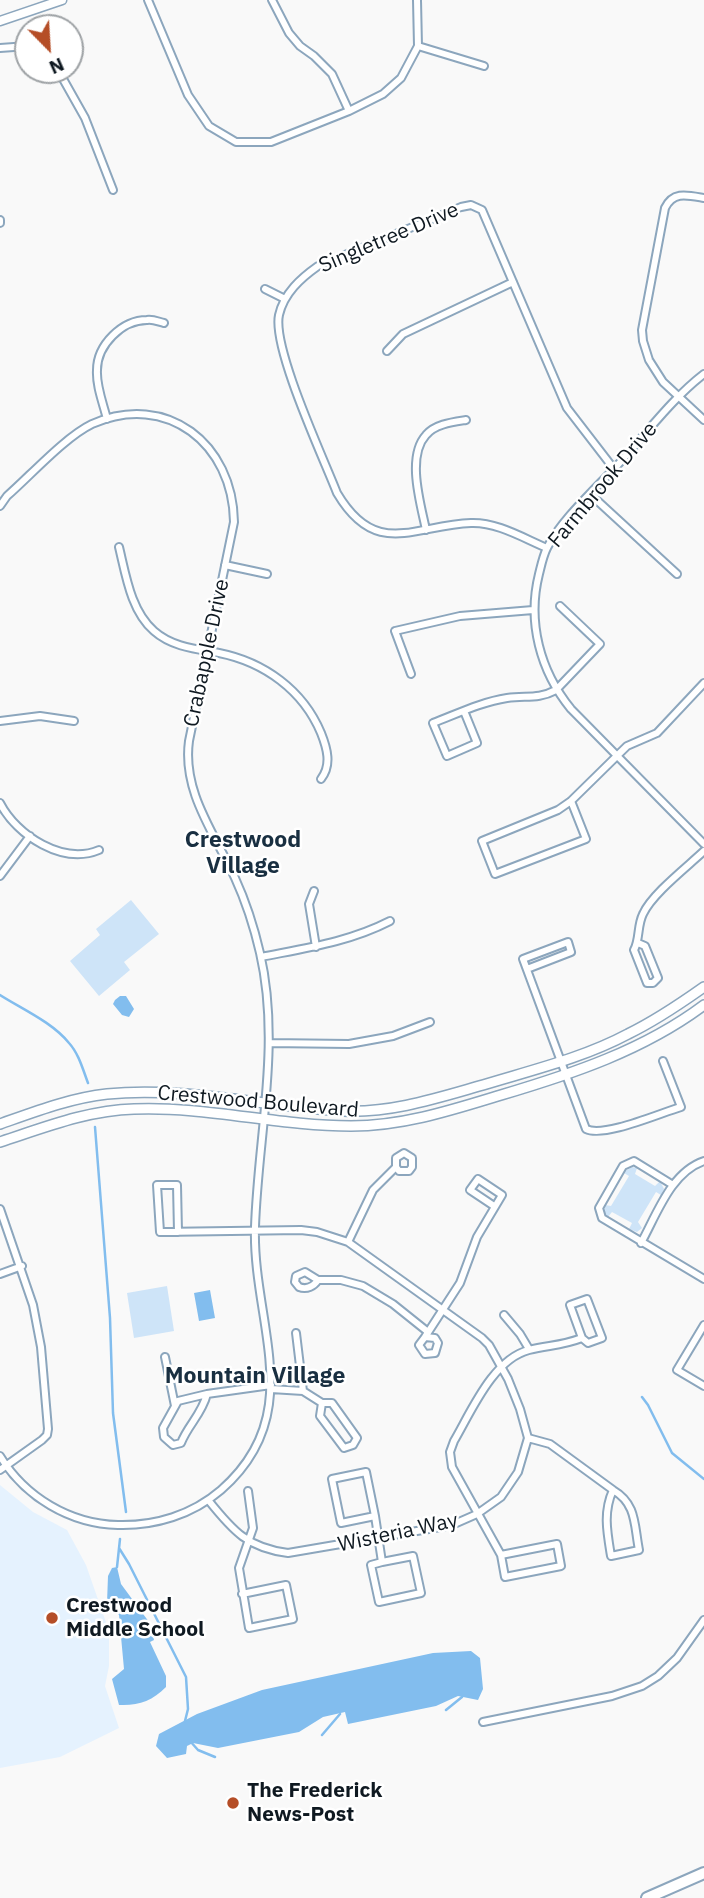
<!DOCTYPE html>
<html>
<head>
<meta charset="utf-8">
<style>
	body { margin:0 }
	#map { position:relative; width:704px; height:1898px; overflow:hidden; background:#f9f9f9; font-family:"IBM Plex Sans",sans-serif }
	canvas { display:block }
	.north { position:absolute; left:14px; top:14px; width:70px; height:70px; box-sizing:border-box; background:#fff; border:2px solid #9fa3a6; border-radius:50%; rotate:156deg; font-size:19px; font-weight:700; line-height:28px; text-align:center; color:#0f1921 }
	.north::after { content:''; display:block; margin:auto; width:24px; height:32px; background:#b54e27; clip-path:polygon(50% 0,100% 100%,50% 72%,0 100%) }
</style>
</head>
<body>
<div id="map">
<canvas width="704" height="1898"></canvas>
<div class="north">N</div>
</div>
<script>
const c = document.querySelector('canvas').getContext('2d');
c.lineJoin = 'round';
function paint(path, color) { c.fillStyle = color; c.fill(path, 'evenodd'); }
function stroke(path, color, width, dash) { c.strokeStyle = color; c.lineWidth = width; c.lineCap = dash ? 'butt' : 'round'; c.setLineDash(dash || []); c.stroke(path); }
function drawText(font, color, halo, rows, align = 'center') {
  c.font = font + ' "IBM Plex Sans",sans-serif'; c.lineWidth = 5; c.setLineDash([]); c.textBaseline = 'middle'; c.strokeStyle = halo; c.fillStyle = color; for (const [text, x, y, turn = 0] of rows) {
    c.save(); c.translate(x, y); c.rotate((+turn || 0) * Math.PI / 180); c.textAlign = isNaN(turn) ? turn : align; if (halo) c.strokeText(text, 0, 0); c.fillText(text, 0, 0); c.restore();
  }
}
const built = new Path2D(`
	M0 1485 33 1512 67 1530 86 1565 109 1631V1666L105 1686 119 1728 60 1757 0 1768Z`);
const green = new Path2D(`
	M131 900 159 934 124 962 130 970 99 996 70 961 100 935 96 929Z
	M632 1167 637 1168 635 1174 655 1186 660 1181 664 1189 661 1195 656 1192 638 1222 642 1228 637 1232 629 1229 632 1223 612 1212 608 1217 604 1212 605 1205 611 1206 629 1176 624 1173 625 1171Z
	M167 1286 174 1331 134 1338 127 1293Z`);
const water = new Path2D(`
	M120 996H126L134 1009 129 1017 122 1015 113 1004 115 1000Z
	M210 1290 215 1318 199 1321 194 1293Z
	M117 1567 121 1584 149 1622 154 1640 150 1642 166 1676V1687C152 1701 138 1706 119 1705L112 1679 124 1669 119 1615 107 1603 108 1576 112 1568Z
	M471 1651 480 1658 483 1689 478 1700 458 1696 436 1706 348 1724 345 1712 323 1717 299 1732 218 1748 193 1743 187 1746 186 1754 167 1758 156 1746 159 1734 197 1714 262 1690 433 1653Z`);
const stream = new Path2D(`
	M0 995C22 1009 52 1022 69 1043 79 1054 83 1070 88 1083
	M95 1127 110 1318 113 1413 126 1512
	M642 1397 648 1405 672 1453 704 1479
	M119 1548 129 1564 186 1677 188 1709 185 1721
	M117 1567 120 1539
	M446 1710 462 1697
	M322 1735 340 1714
	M190 1741 198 1750 215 1757`);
const minor = new Path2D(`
	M148 0 188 95 209 126 236 142H271L349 111 383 94 401 78 418 46 417 0
	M272 0 289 33 300 46 314 56 332 74 349 111
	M418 46 484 66
	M0 48 28 46
	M58 70 85 118 113 190
	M704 198C687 195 673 191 665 208L642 330 643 341 649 360 663 382 704 420
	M0 220V223
	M265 289 285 299
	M387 351 403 334 513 282
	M704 374C674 397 649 430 623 459 600 485 562 518 547 548 543 556 541 566 539 574 527 622 540 671 571 709L704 844
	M107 419C103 403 96 386 97 370 97 345 122 320 147 320 153 319 159 322 164 323
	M590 494 677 574
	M0 506 7 496C30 476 65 437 92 424 167 391 233 444 234 522L189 741C182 792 215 834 235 878 246 902 254 927 260 953 281 1044 258 1136 255 1227 252 1323 309 1413 221 1490 192 1515 155 1526 118 1525 70 1524 25 1497 0 1456
	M426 530C421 505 406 457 426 435 435 424 453 422 466 420
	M119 547C126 576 131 611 154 631 172 647 196 649 219 653 264 662 303 690 321 733 327 748 332 765 321 779
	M547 548C523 538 497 522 471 523 414 525 376 559 337 493 323 457 272 348 279 315 284 293 301 278 318 266L461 207 471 205 482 210 567 408 614 469
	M225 565 267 574
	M411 674 395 631 460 616 533 610
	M464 711 477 743 447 756 433 723C457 714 481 702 507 698 526 695 537 700 556 690L600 644 560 606
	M0 721 40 716 74 721
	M571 801 586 839 495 874 482 841 558 810 571 801 627 746 657 733 704 683
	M0 803C17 836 63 865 99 850
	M0 876 30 836
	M314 891 309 904 316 947
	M638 943 645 946 658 978 653 983H647L634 950C640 939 637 926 643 914 652 894 687 867 704 851
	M261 957C306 948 349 942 390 921
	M527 969 571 952 568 942 523 959 586 1129C604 1138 660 1113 681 1107L663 1061
	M269 1043 349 1044 393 1036 430 1022
	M673 1185 634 1161 623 1166 599 1208 602 1218 704 1279
	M0 1209 33 1305 41 1347 48 1429 47 1435 42 1440 0 1470
	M178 1232 177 1185H157L160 1232 301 1230 317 1232 348 1242 482 1338 489 1345 508 1379 520 1409 528 1438 518 1472 501 1497 477 1514 452 1525 288 1553C248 1548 233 1531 209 1501
	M348 1242 373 1190 396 1167V1158L404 1153 412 1158V1167L409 1171H399L396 1167
	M641 1243C657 1214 671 1172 704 1161
	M0 1274 22 1266
	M318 1280C314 1286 307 1290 299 1287L295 1282 296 1276 305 1272 318 1280H341L363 1286 393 1304 428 1332
	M504 1315 520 1334 529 1349
	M704 1325 677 1370 704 1386
	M296 1333 303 1391
	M425 1337 419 1345 425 1354 435 1353 438 1343 435 1338 425 1337 460 1283 477 1237 502 1195 478 1179 470 1190 494 1206
	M165 1357 175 1406
	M271 1389 303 1391 322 1403H332L357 1438 353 1445 344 1448 320 1416 322 1403
	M207 1394C202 1414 188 1425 181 1443L173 1445 164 1437 163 1428 178 1401Z
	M207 1394 271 1385
	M528 1438 550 1444 613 1490C603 1512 607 1532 611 1556L639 1550C634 1525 637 1504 613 1490
	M375 1516 366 1472 332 1479 341 1523 375 1516 382 1562 413 1556 421 1593 379 1602 371 1565 382 1562
	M501 1555 557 1544 561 1566 505 1577 501 1555 452 1467 450 1452 454 1441C471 1412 493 1359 529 1350 548 1345 561 1346 582 1338L570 1305 587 1299 602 1338 588 1343 582 1338
	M242 1594 286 1585 293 1619 249 1628 239 1568 253 1528 248 1491
	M483 1722 612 1696 642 1686 658 1676 677 1658 704 1620`);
const tertiary = new Path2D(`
	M0 21 62 0`);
const secondary = new Path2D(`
	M0 1124C34 1112 70 1098 107 1094 186 1086 265 1107 344 1111 392 1113 437 1098 483 1085 532 1070 583 1058 628 1034 655 1021 680 1004 704 987
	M0 1142C43 1128 88 1110 134 1109 206 1106 278 1126 351 1126 403 1126 452 1110 501 1095 572 1074 644 1050 704 1005`);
const motorway = new Path2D(`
	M647 1898 704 1873`);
const markers = [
	[52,1618,7,"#b54e27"],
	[233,1803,7,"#b54e27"]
];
const streetNames = [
	["Singletree Drive",389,238,-23],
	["Farmbrook Drive",603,485,-50],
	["Crabapple Drive",207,653,-78],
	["Crestwood Boulevard",258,1102,5],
	["Wisteria Way",398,1533,-12]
];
const poiNames = [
	["Crestwood",66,1606],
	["Middle School",66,1630],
	["The Frederick",247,1791],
	["News-Post",247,1815]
];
const neighbourhoodNames = [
	["Crestwood",243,840],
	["Village",243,866],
	["Mountain Village",255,1376]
];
paint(built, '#e5f2fe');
paint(green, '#cee4f8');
paint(water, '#82bdee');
stroke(stream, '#82bdee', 2.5);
stroke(minor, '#8ca6bd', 10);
stroke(tertiary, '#8ca6bd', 11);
stroke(secondary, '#8ca6bd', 12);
stroke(motorway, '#8ca6bd', 14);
stroke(minor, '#fff', 6);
stroke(tertiary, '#fff', 8);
stroke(secondary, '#fff', 9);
stroke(motorway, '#fff', 10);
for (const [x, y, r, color] of markers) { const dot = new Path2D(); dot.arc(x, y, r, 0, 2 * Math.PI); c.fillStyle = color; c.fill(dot); stroke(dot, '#fff', 2.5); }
drawText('21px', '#0f1921', '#fff', streetNames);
drawText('bold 21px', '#0f1921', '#fff', poiNames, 'left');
drawText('bold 23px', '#192f41', '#fff', neighbourhoodNames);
</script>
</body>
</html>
